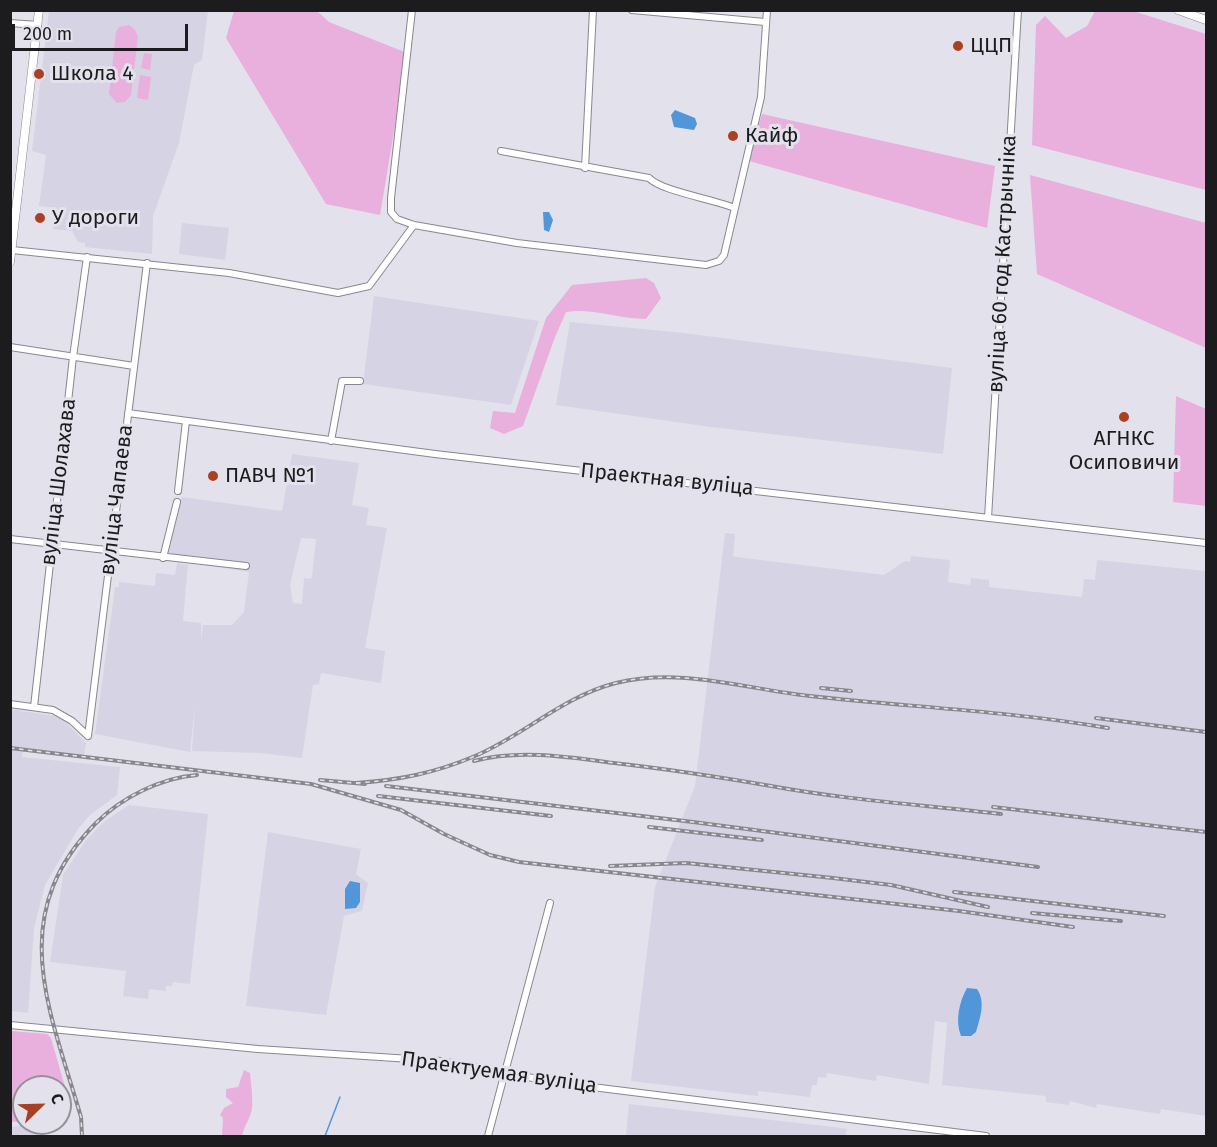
<!DOCTYPE html>
<html>
<head>
<meta charset="utf-8">
<style>
	body { margin:0 }
	#map { position:relative; width:1217px; height:1147px; overflow:hidden; background:#e3e1eb; font-family:"Fira Sans",sans-serif }
	canvas { display:block }
	.frame { position:absolute; inset:0; border:12px solid #1c1c1f; pointer-events:none }
	.north { position:absolute; left:12px; top:1075px; width:60px; height:60px; box-sizing:border-box; background:#e3e1eb; border:2px solid #939299; border-radius:50%; rotate:67deg; font-size:16px; font-weight:700; line-height:24px; text-align:center; color:#1c1c1f }
	.north::after { content:''; display:block; margin:auto; width:21px; height:27px; background:#a94023; clip-path:polygon(50% 0,100% 100%,50% 72%,0 100%) }
	.scale { position:absolute; left:12px; top:24px; width:176px; height:27px; box-sizing:border-box; border:3px solid #1c1c1f; border-top:0; padding-left:8px; font-size:18px; line-height:21px; white-space:nowrap; color:#1c1c1f; -webkit-text-stroke:4px #e3e1eb; paint-order:stroke }
</style>
</head>
<body>
<div id="map">
<canvas width="1217" height="1147"></canvas>
<div class="frame"></div>
<div class="north">С</div>
<div class="scale">200 m</div>
</div>
<script>
const c = document.querySelector('canvas').getContext('2d');
c.lineJoin = 'round';
function paint(path, color) { c.fillStyle = color; c.fill(path, 'evenodd'); }
function stroke(path, color, width, dash) { c.strokeStyle = color; c.lineWidth = width; c.lineCap = dash ? 'butt' : 'round'; c.setLineDash(dash || []); c.stroke(path); }
function drawText(font, color, halo, rows, align = 'center') {
  c.font = font + ' "Fira Sans",sans-serif'; c.lineWidth = 6; c.setLineDash([]); c.textBaseline = 'middle'; c.strokeStyle = halo; c.fillStyle = color; for (const [text, x, y, turn = 0] of rows) {
    c.save(); c.translate(x, y); c.rotate((+turn || 0) * Math.PI / 180); c.textAlign = isNaN(turn) ? turn : align; if (halo) c.strokeText(text, 0, 0); c.fillText(text, 0, 0); c.restore();
  }
}
const built = new Path2D(`
	M49 11H208L202 60 194 65 179 143 153 216 152 254 85 247V243L78 242 72 231 53 229 55 208 39 206 46 155 32 151Z
	M182 223 229 228 225 260 179 254Z
	M374 296 539 321 511 405 363 384Z
	M570 322 684 333 952 368 943 454 711 427 556 405Z
	M292 454 359 463 352 505 369 508 366 525 387 528 365 648 385 651 381 683 321 673 319 684 313 685 302 758 261 753 192 751 195 705 190 752 95 734 115 587H119V582L155 586 156 573 175 575 177 563 188 565 183 621 201 623V641L203 625H232L244 612 249 572 166 559 182 497 282 511ZM301 538 316 539 312 576 311 579 304 578 302 604 293 603 290 585Z
	M725 533 735 534 733 556 736 557 884 575 905 561 910 562 911 556 950 560 948 582 970 585 971 578 989 580V587L1082 597 1084 579 1095 580 1097 560 1206 571V1116L1161 1109 1160 1114 1097 1104 1096 1108 1070 1101 1069 1105 1046 1102V1096L942 1085 947 1023 935 1021 929 1084 877 1075 876 1081 827 1073 826 1078 818 1077 817 1085H812L810 1097 758 1091V1096L631 1081 655 887 695 786Z
	M10 709 60 717 86 743 84 755 23 748 22 757 120 767 117 795 90 815 78 829 45 885 34 928 28 1013 11 1011Z
	M129 805 208 814 190 984 173 982 172 986H166V991L149 989 148 999 123 996 126 971 50 962 63 875 86 840 106 820Z
	M268 832 361 849 356 874 368 883 362 911 344 916 326 1015 246 1006Z
	M629 1104 834 1127 847 1129 845 1136H626Z
	M33 1124 38 1136H11V1127Z`);
const green = new Path2D(`
	M234 11H317L329 22 407 53 380 215 326 204 226 38Z
	M1095 11H1133L1206 34V190L1032 145 1036 25 1045 16 1066 38 1087 26Z
	M129 25 135 30 138 37 131 95 125 102 117 103 109 94 116 32 119 27Z
	M144 53 152 54 150 70 141 68Z
	M140 75 151 77 148 100 137 98Z
	M762 114 995 166 987 228 749 161Z
	M1030 175 1206 223V348L1037 274Z
	M646 278 654 283 661 298 646 319C619 319 593 308 566 312L555 337 523 426 504 434 490 428 493 411 515 413 546 318 572 285Z
	M1176 396 1206 409V506L1173 502Z
	M11 1031 47 1034 51 1038 71 1108 60 1117V1087H24V1121L11 1122Z
	M244 1070 250 1073C251 1085 253 1095 252 1108 251 1117 244 1126 242 1136H222L223 1118 220 1115 224 1108 233 1103 226 1097V1089L238 1087Z`);
const water = new Path2D(`
	M675 110 695 118 697 124 694 130 674 127 671 115Z
	M543 212H549L553 220 549 232 544 230Z
	M350 881 360 883V902L356 908 345 909V889Z
	M967 988 977 989C986 1002 980 1018 976 1032L971 1036H961C955 1021 959 1002 967 988Z`);
const stream = new Path2D(`
	M325 1136 340 1097`);
const minor = new Path2D(`
	M412 10 391 198V212L397 219 414 225 517 243 706 265 719 261 724 255 761 97 767 10
	M632 10 765 22
	M10 23 38 25
	M501 151 649 178C661 191 713 199 735 208
	M585 168 593 10
	M12 250 229 273 338 293 369 286 414 225
	M10 347 134 366
	M128 413 435 454 1206 543
	M331 441 342 381H360
	M178 491 186 421
	M988 518 1018 10
	M10 539 246 566
	M163 558 177 502
	M10 704 53 710 72 721 88 736
	M34 707 73 357 87 257
	M88 736 147 263
	M10 1025 258 1049 441 1061 560 1083 986 1136
	M488 1136 550 903`);
const major = new Path2D(`
	M1178 10 1206 20
	M10 262 39 10`);
const rail = new Path2D(`
	M821 688 851 691
	M1096 718 1206 732
	M10 748 311 784 401 810 444 834 490 855 519 862 959 911 1073 927
	M474 761C518 749 569 757 614 763 667 769 719 777 771 786 847 800 924 805 1001 814
	M320 780 365 784
	M356 783C400 780 435 773 475 756 524 735 564 696 616 683 681 667 745 689 810 696 909 707 1009 711 1108 728
	M386 786 693 822 1038 867
	M378 796 551 816
	M993 807 1206 832
	M649 827 762 840
	M610 866 686 863 833 878 891 885 988 907
	M954 892 1164 916
	M1032 913 1121 921
	M82 1136 81 1117C50 1010 4 916 96 823 121 798 160 778 197 775`);
const markers = [
	[958,46,6,"#a94023"],
	[39,74,6,"#a94023"],
	[733,136,6,"#a94023"],
	[40,218,6,"#a94023"],
	[1124,417,6,"#a94023"],
	[213,476,6,"#a94023"]
];
const poiNames = [
	["ЦЦП",970,46],
	["Школа 4",51,74],
	["Кайф",745,136],
	["У дороги",52,218],
	["АГНКС",1124,439,"center"],
	["Осиповичи",1124,463,"center"],
	["ПАВЧ №1",225,476]
];
const streetNames = [
	["вуліца 60 год Кастрычніка",1003,264,-87],
	["Праектная вуліца",667,480,6],
	["вуліца Шолахава",59,482,-83],
	["вуліца Чапаева",117,500,-83],
	["Праектуемая вуліца",499,1073,8]
];
paint(built, '#d6d4e4');
paint(green, '#e9afdd');
paint(water, '#5296da');
stroke(stream, '#5296da', 1.5);
stroke(minor, '#88878f', 8);
stroke(major, '#88878f', 9);
stroke(minor, '#fff', 6);
stroke(major, '#fff', 8);
stroke(rail, '#88878e', 4);
stroke(rail, '#e3e1eb', 1.5, [4.5]);
for (const [x, y, r, color] of markers) { const dot = new Path2D(); dot.arc(x, y, r, 0, 2 * Math.PI); c.fillStyle = color; c.fill(dot); stroke(dot, '#e3e1eb', 2); }
drawText('21px', '#1c1c1f', '#e3e1eb', poiNames, 'left');
drawText('21px', '#1c1c1f', '#e3e1eb', streetNames);
</script>
</body>
</html>
